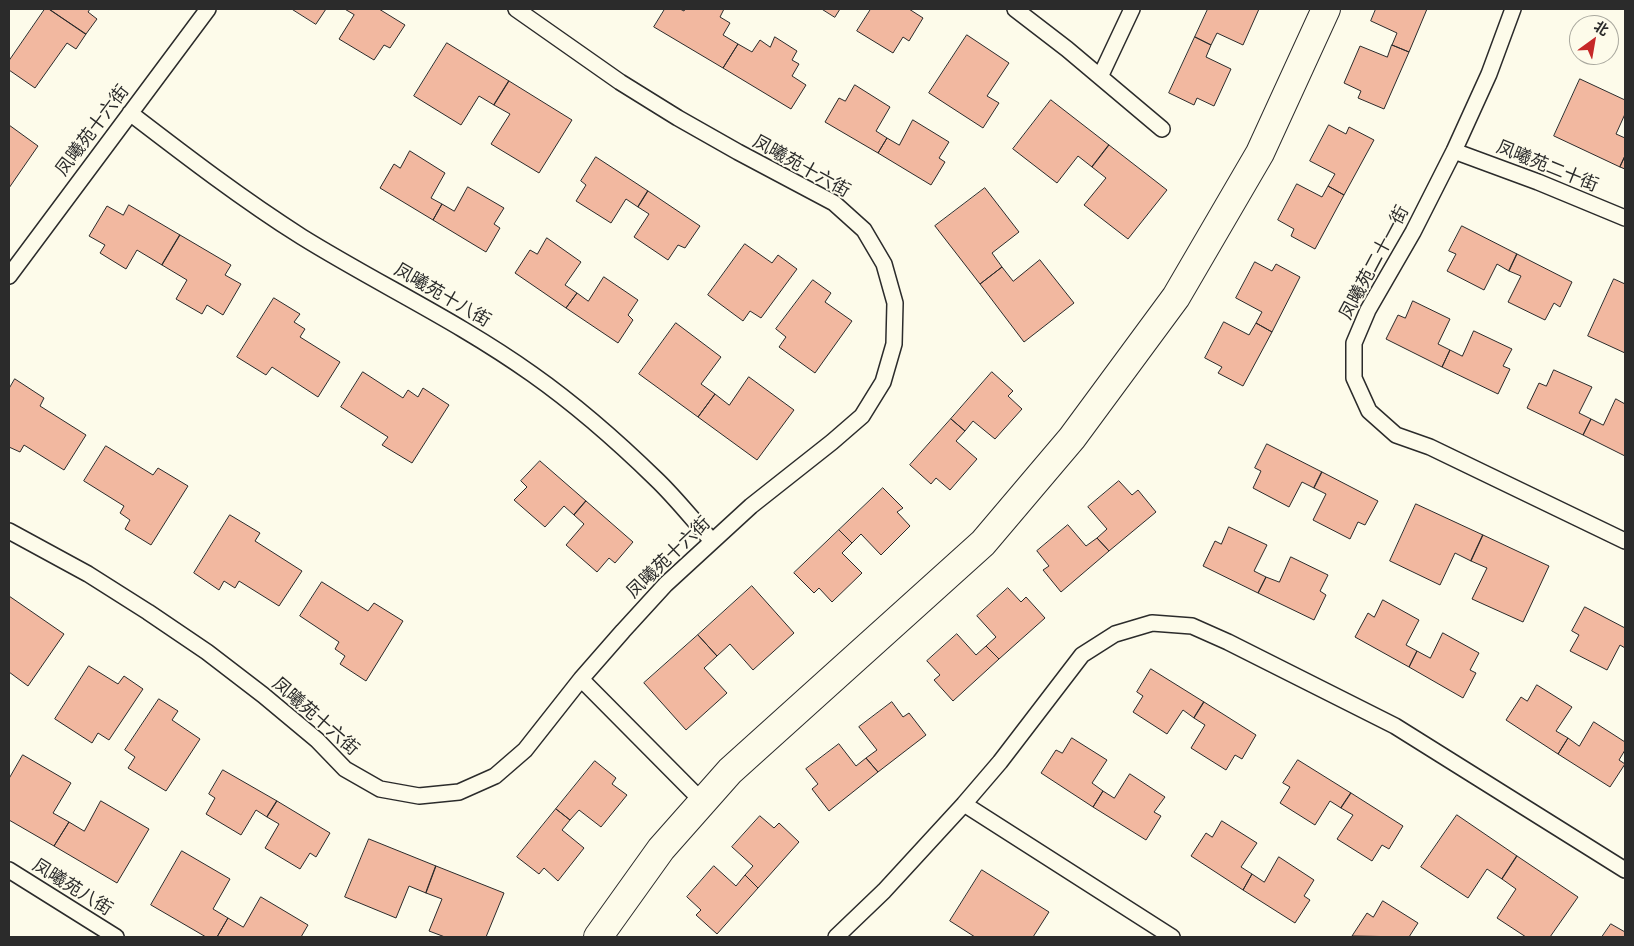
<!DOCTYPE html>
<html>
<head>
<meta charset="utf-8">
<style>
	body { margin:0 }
	#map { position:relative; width:1634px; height:946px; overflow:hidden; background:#fdfbea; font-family:"DM Sans","Noto Sans SC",sans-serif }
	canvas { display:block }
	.frame { position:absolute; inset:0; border:10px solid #2b2b2b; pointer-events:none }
	.north { position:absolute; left:1569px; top:15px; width:50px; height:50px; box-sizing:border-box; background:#fdfbea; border:1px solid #a9a89e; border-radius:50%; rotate:32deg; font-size:14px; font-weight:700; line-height:20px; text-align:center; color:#2b2b2b }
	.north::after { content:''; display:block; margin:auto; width:18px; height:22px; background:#c62828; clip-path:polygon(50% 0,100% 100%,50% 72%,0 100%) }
</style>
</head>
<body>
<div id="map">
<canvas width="1634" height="946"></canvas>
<div class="frame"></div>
<div class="north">北</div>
</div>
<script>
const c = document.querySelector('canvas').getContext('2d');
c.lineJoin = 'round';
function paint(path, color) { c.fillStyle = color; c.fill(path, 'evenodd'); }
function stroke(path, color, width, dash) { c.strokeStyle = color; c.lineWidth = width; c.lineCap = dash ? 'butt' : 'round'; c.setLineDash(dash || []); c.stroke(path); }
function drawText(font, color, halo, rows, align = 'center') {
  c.font = font + ' "DM Sans","Noto Sans SC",sans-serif'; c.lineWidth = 4; c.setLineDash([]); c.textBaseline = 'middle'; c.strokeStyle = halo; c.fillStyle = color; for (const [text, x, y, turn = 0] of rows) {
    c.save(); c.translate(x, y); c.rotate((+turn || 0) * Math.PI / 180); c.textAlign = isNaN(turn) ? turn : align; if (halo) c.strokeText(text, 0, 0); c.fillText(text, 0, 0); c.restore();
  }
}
const building = new Path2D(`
	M45 9H49L86 34 76 49 67 43 35 88 9 70V61Z
	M49 9H90L88 12 97 19 86 34Z
	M292 9H326L316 24Z
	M345 9H379L405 25 390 48 384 45 374 60 339 39 354 15Z
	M665 9H680L684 11 685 9H724L720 17 730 23 723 35 738 44 723 68 654 27Z
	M822 9H840L835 17Z
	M871 9H909L923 18 909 41 903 37 893 53 857 31Z
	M1208 9H1259L1243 45 1217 33 1211 45 1195 37Z
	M1376 9H1427L1409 52 1392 45 1397 33 1371 21Z
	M967 35 1009 63 987 96 999 103 983 128 929 93Z
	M775 37 797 51 792 60 799 64 792 76 806 85 791 109 723 68 738 44 752 52 760 40 770 47Z
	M1195 37 1211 45 1206 57 1231 69 1214 106 1197 98 1194 105 1169 93Z
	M447 43 509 81 494 105 479 96 461 125 414 96Z
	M1392 45 1409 52 1384 109 1358 98 1361 91 1344 83 1360 46 1387 57Z
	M1580 79 1625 100V114L1616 134 1625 138V156L1620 167 1554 136Z
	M509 81 572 120 539 173 491 144 510 114 494 105Z
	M855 85 890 107 876 131 887 138 878 153 825 122 839 98 845 101Z
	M1051 100 1109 145 1092 167 1078 156 1057 183 1013 149Z
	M913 120 949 142 939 158 945 162 931 185 878 153 887 138 899 145Z
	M9 125 38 146 9 188Z
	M1329 125 1346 134 1349 127 1374 140 1344 195 1328 186 1335 174 1310 161Z
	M1109 145 1167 190 1128 239 1084 205 1106 178 1092 167Z
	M410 151 445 173 431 198 442 204 433 220 380 188 394 164 400 168Z
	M1625 156V169L1620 167Z
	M596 157 648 191 638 207 626 199 611 223 576 201 586 185 581 181Z
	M1297 184 1322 197 1328 186 1344 195 1315 249 1291 236 1294 229 1278 220Z
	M468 187 504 208 494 224 500 228 486 252 433 220 442 204 454 211Z
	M985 188 1019 232 992 253 1002 267 980 284 935 226Z
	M648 191 700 226 685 248 678 245 668 260 634 237 649 214 638 207Z
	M129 205 180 235 162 265 137 250 126 269 100 253 105 245 89 236 107 206 123 215Z
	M1462 226 1517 254 1509 271 1497 264 1484 290 1447 271 1456 254 1449 251Z
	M180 235 231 265 225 275 241 284 223 315 207 305 202 314 176 299 187 280 162 265Z
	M547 238 581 262 565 285 577 293 566 308 515 273 530 250 537 254Z
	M745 244 772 263 778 255 797 269 761 318 750 311 743 321 708 295Z
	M1517 254 1572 282 1560 307 1554 303 1545 320 1508 302 1521 276 1509 271Z
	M1040 260 1074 303 1024 342 980 284 1002 267 1013 281Z
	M1255 262 1272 271 1276 264 1300 277 1272 332 1256 323 1262 312 1236 298Z
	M604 277 638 300 628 315 633 320 618 343 566 308 577 293 588 301Z
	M1614 279 1625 284V353L1588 336Z
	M813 280 831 293 825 302 852 321 815 373 779 347 786 337 776 329Z
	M274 298 300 314 294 322 305 329 300 337 340 362 318 397 272 367 266 375 237 357Z
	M1413 301 1450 319 1438 344 1450 350 1442 367 1386 339 1398 315 1405 318Z
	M1224 322 1249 335 1256 323 1272 332 1243 386 1218 373 1222 367 1205 358Z
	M676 323 721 357 701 384 715 394 698 417 639 374Z
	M1474 331 1512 349 1503 366 1510 369 1498 394 1442 367 1450 350 1462 356Z
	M1554 370 1592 387 1579 413 1591 419 1583 435 1527 408 1539 383 1546 386Z
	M363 372 403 398 408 390 418 397 423 388 449 405 412 463 382 445 388 437 341 407Z
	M992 372 1013 391 1008 396 1022 409 995 439 973 421 965 431 951 419Z
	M749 377 794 410 757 460 698 417 715 394 729 405Z
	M15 379 44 398 40 406 86 435 64 470 24 445 20 452 9 447V389Z
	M1616 399 1625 404V456L1583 435 1591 419 1603 425Z
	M951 419 965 431 956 441 977 459 950 490 936 478 931 484 910 465Z
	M1267 444 1322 472 1314 488 1302 482 1289 507 1253 488 1261 471 1255 468Z
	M106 446 153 475 158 468 188 486 151 545 125 529 130 520 120 513 124 506 84 481Z
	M540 461 586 501 574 515 564 506 545 527 514 500 527 487 521 481Z
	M1322 472 1378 501 1365 525 1358 522 1350 539 1313 520 1326 494 1314 488Z
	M1119 481 1132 495 1138 490 1156 512 1109 551 1097 538 1107 529 1088 507Z
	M883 488 903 508 897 512 910 526 881 555 861 534 852 543 839 530Z
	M586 501 633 542 615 563 609 558 597 572 566 545 584 524 574 515Z
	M1416 504 1483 535 1471 561 1455 553 1440 585 1390 561Z
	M230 515 260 533 255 541 302 571 279 606 239 581 235 588 224 581 219 590 194 573Z
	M1068 525 1086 546 1097 538 1109 551 1061 592 1043 570 1049 566 1037 551Z
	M1229 527 1267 545 1254 571 1266 577 1258 593 1203 566 1215 541 1221 544Z
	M839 530 852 543 842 553 862 573 832 602 819 588 814 593 794 573Z
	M1483 535 1549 566 1523 622 1472 599 1487 568 1471 561Z
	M1291 557 1328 575 1320 591 1326 595 1314 620 1258 593 1266 577 1279 582Z
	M322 582 368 611 374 603 403 621 366 681 340 664 345 656 335 649 339 642 300 616Z
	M752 586 794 633 753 670 730 644 717 656 698 635Z
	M1008 588 1021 602 1026 597 1045 618 999 659 986 646 996 637 977 616Z
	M9 596 64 634 28 686 9 672Z
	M1383 600 1419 620 1406 645 1417 651 1409 667 1355 637 1368 613 1374 617Z
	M1585 607 1625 628V648L1620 645 1607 670 1570 651 1579 635 1572 631Z
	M1443 633 1479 653 1470 670 1476 673 1463 698 1409 667 1417 651 1430 658Z
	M957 634 976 655 986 646 999 659 953 701 934 680 940 675 927 661Z
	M698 635 717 656 704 668 727 693 686 730 644 683Z
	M89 666 118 684 124 676 143 689 109 740 98 733 92 743 55 719Z
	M1151 669 1204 702 1194 718 1183 710 1167 734 1133 712 1143 696 1137 692Z
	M1537 685 1572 707 1556 731 1568 738 1558 754 1506 720 1521 697 1527 701Z
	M159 699 178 711 172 720 200 739 166 791 128 768 135 757 125 750Z
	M892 702 903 717 909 713 926 735 878 772 866 758 877 750 859 727Z
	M1204 702 1256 735 1242 759 1235 755 1226 770 1191 748 1205 725 1194 718Z
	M1594 722 1625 742V750L1619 760 1625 764 1610 787 1558 754 1568 738 1579 746Z
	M1072 738 1107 760 1092 783 1103 791 1093 807 1041 773 1056 750 1062 753Z
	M839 744 856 766 866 758 878 772 829 811 812 789 818 784 806 769Z
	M23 755 71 783 53 813 69 822 54 846 9 820V779Z
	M1298 760 1351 793 1341 808 1330 801 1315 825 1280 803 1290 787 1283 783Z
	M595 761 616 778 612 784 627 795 601 827 579 810 570 820 556 809Z
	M223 770 277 801 267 817 256 810 241 835 206 814 215 798 209 794Z
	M1130 774 1165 797 1154 812 1161 816 1146 840 1093 807 1103 791 1114 798Z
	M1351 793 1403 826 1389 849 1382 845 1372 861 1337 839 1353 815 1341 808Z
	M101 801 149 829 117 883 54 846 69 822 84 831Z
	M277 801 330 833 316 857 310 853 300 869 265 848 279 824 267 817Z
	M556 809 570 820 562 830 584 848 558 881 544 868 539 874 517 857Z
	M1457 815 1517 856 1502 879 1487 869 1468 898 1421 867Z
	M760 816 774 828 779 823 799 842 758 888 745 875 753 866 732 847Z
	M1222 821 1257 843 1241 867 1252 874 1243 890 1191 856 1206 833 1212 837Z
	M369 839 436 866 426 893 409 886 396 918 345 897Z
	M182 851 230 879 213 909 228 918 217 937H206L151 905Z
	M1517 856 1578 897 1550 937H1526L1497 918 1516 889 1502 879Z
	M1279 857 1314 880 1304 896 1310 900 1295 923 1243 890 1252 874 1264 882Z
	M436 866 504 893 486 937H445L429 931 442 899 426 893Z
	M714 866 736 886 745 875 758 888 717 934 696 915 701 910 687 897Z
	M982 870 1049 912 1033 937H975L950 921Z
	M261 897 308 925 301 937H217L228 918 243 927Z
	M1383 901 1418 923 1409 937 1352 936 1367 913 1373 917Z
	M1611 924 1625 932V937H1602Z`);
const lane = new Path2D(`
	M1015 9 1067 49 1162 129
	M1513 9 1489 74 1454 151 1413 232 1368 310 1354 343V378L1369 411 1396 435 1430 447 1625 541
	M1100 77 1132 9
	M130 113C186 156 242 199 302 237 378 284 459 322 532 374 576 405 617 441 656 479 676 498 693 520 712 541
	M1454 151 1538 182 1625 218
	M9 276 208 9
	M9 531 88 574 148 612 207 652 263 695 317 740 345 769 380 789 419 796 459 792 495 776 525 750 581 679 623 631 666 584 751 506 832 442 862 416 883 382 894 344 895 303 884 264 864 230 834 203 738 152 678 118 620 82 516 9
	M581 679 703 802
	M964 804 1172 937
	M9 870 116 937
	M836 937 884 891 964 804 1000 762 1082 655 1115 634 1152 623 1192 626 1228 642 1395 726 1625 870`);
const street = new Path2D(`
	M598 937 661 849 730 771 983 543 1072 438 1176 297 1260 153 1326 9`);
const streetNames = [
	["凤曦苑十六街",93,131,-53],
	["凤曦苑十六街",801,167,29],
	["凤曦苑二十街",1547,167,22],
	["凤曦苑二十一街",1375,263,-62],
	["凤曦苑十八街",442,296,30],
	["凤曦苑十六街",669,558,-44],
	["凤曦苑十六街",315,717,41],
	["凤曦苑八街",72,888,32]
];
paint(building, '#f2b8a0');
stroke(building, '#2b2b2b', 1);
stroke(lane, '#2b2b2b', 18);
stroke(street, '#2b2b2b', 30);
stroke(lane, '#fdfbea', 15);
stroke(street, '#fdfbea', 28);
drawText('18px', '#2b2b2b', '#fdfbea', streetNames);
</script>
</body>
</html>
